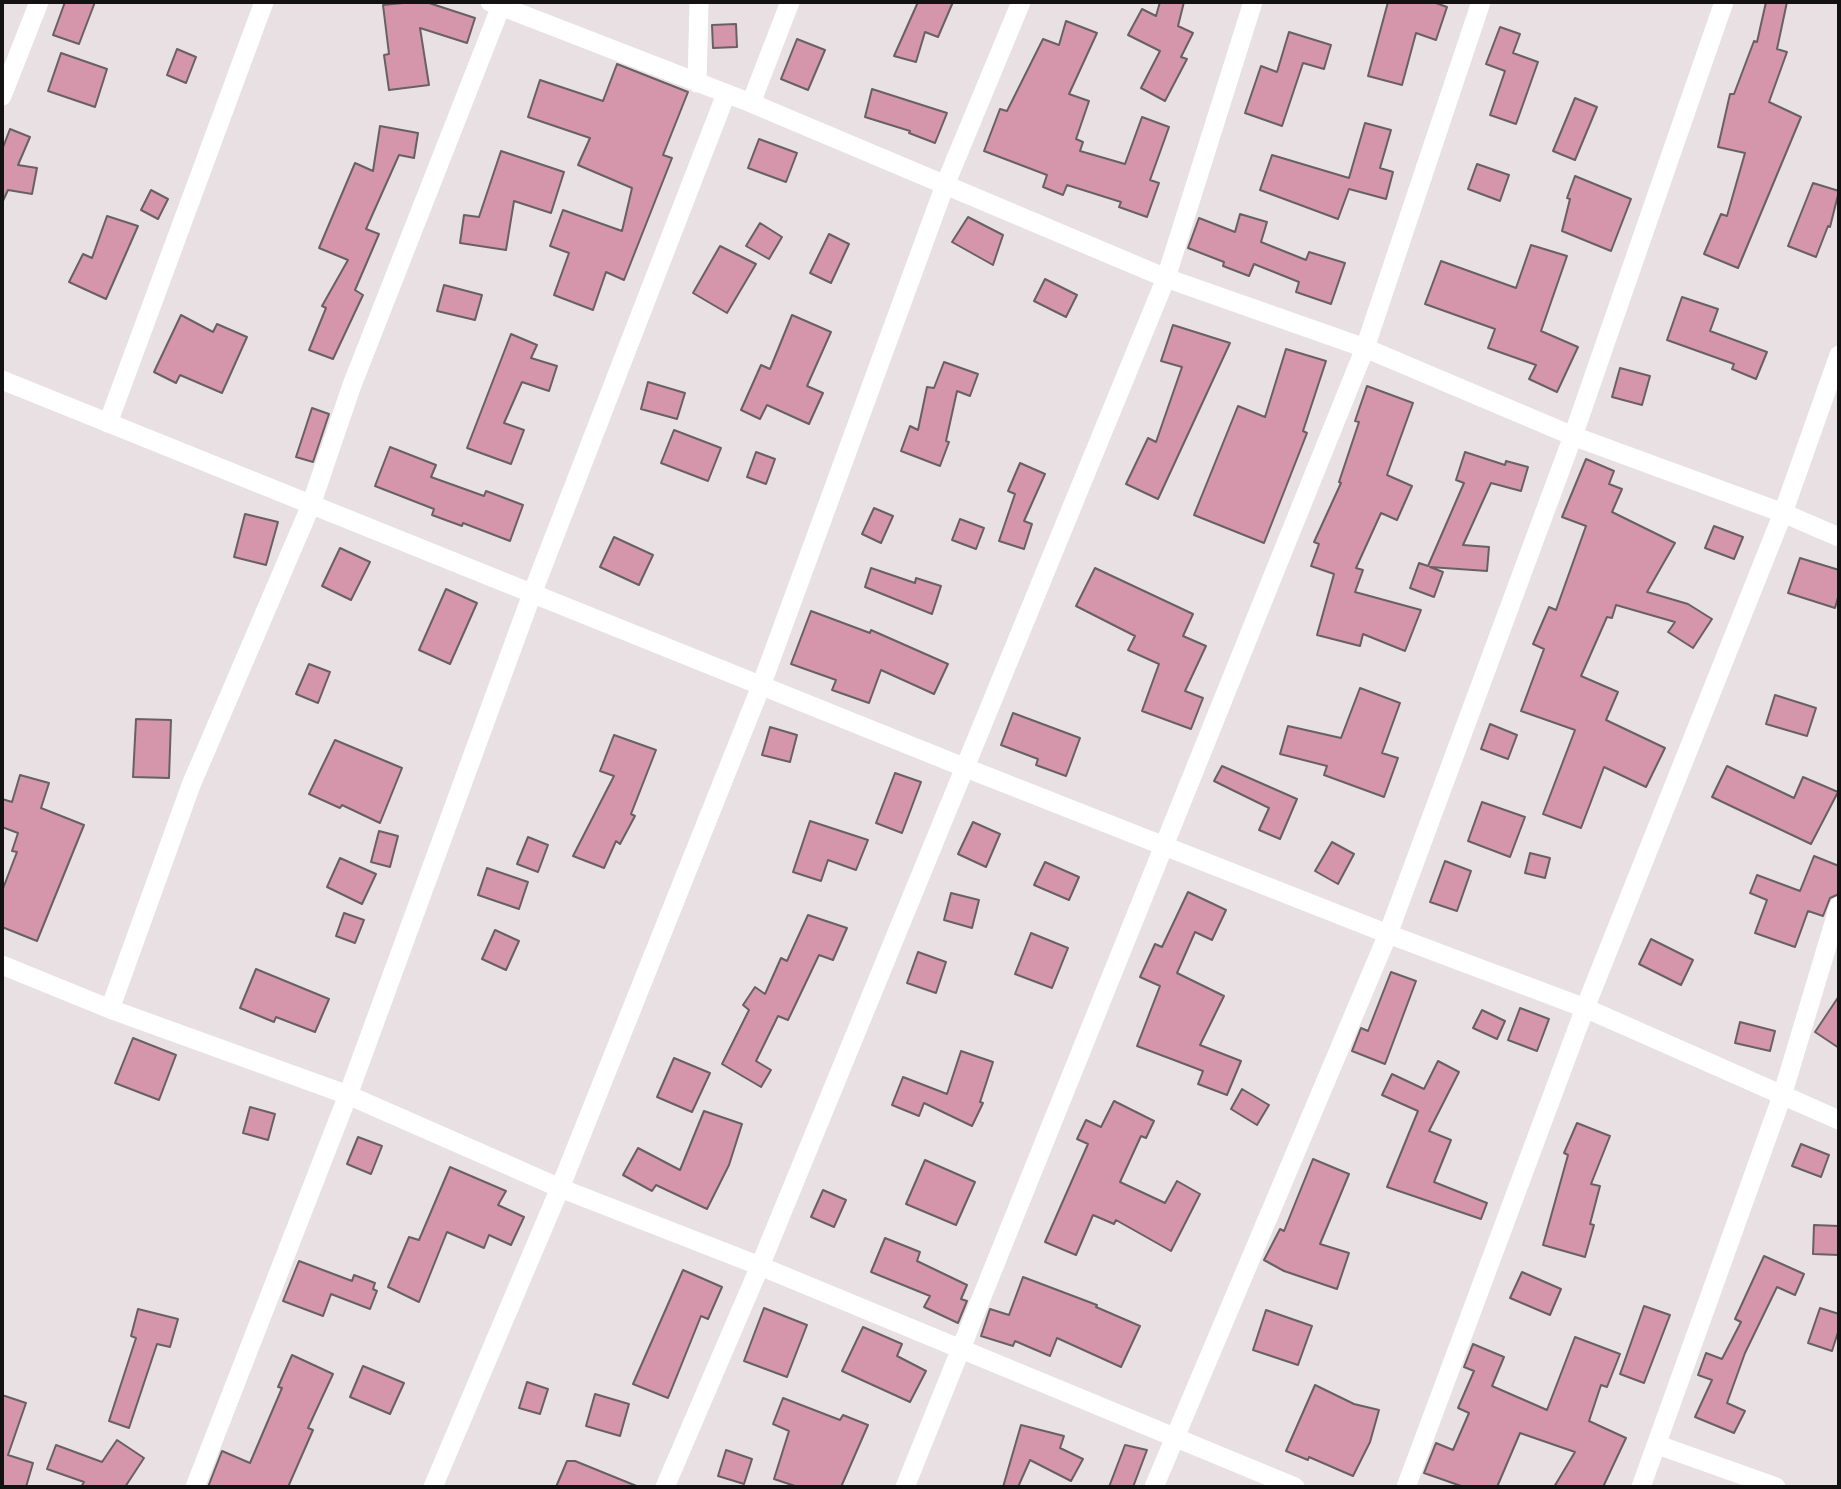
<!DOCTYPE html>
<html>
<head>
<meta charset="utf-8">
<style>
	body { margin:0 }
	#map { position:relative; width:1841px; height:1489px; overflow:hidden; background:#e9e0e3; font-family:Montserrat,sans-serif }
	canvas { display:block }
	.frame { position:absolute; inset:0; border:4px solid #141112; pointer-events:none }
</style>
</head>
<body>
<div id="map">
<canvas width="1841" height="1489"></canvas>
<div class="frame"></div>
</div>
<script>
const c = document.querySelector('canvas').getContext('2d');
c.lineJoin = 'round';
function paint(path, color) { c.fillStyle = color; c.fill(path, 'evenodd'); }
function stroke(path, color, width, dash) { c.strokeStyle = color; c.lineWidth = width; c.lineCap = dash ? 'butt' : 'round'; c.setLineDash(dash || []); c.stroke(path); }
const building = new Path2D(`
	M65 2H95L79 44 53 35Z
	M413 2H426L475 18 467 43 420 28 429 85 389 90 384 55 389 54 383 5Z
	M918 2H953L938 37 925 32 916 62 894 56Z
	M1160 2H1184L1178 26 1193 33 1181 57 1187 59 1165 101 1141 88 1160 51 1128 35 1142 9 1156 16Z
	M1388 2H1433L1447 7 1436 40 1416 33 1402 85 1368 76Z
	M1766 2H1787L1777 49 1787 52 1769 102 1801 117 1738 268 1704 254 1721 214 1727 216 1745 153 1718 147 1730 94H1734L1754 41 1757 42Z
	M1066 21 1097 33 1069 94 1089 101 1076 139 1083 142 1080 151 1125 164 1142 117 1169 127 1150 180 1159 183 1147 217 1119 207 1121 202 1067 185 1063 195 1043 187 1047 175 984 151 1000 109 1007 111 1043 39 1059 45Z
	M736 24 737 47 713 48 712 25Z
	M1500 27 1520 34 1513 53 1538 62 1516 124 1490 115 1505 71 1486 64Z
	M1289 32 1331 45 1324 69 1303 63 1282 126 1245 113 1261 66 1277 72Z
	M797 39 825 50 808 90 781 79Z
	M177 49 196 57 186 83 167 75Z
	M61 53 107 69 95 107 48 91Z
	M617 64 688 92 663 155 672 158 624 280 606 272 593 310 554 295 569 253 550 246 563 210 622 231 632 188 578 165 590 138 528 117 540 80 603 101Z
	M872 89 947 113 935 143 909 133 910 131 865 117Z
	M1575 98 1597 107 1575 160 1553 151Z
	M1365 123 1391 130 1380 168 1393 172 1386 199 1349 189 1338 219 1260 190 1272 155 1349 178Z
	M380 126 418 133 414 158 399 155 366 229 379 234 355 290 363 295 333 359 309 350 326 308 322 306 348 260 319 248 355 163 373 171Z
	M10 129 30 137 18 165 37 168 32 194 8 190 2 203V150Z
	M759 139 797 153 786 182 748 168Z
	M501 151 564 172 551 213 514 201 506 250 460 243 464 215 479 217Z
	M1477 164 1509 175 1500 201 1468 189Z
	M1575 176 1631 199 1611 251 1562 231 1570 199 1567 198Z
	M1813 183 1839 191 1830 227 1828 226 1816 257 1788 246Z
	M151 190 168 199 158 219 141 210Z
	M1240 214 1267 222 1261 242 1306 260 1309 252 1345 263 1331 304 1296 292 1299 282 1254 264 1249 276 1223 266 1224 262 1188 248 1199 218 1235 232Z
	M107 216 138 226 106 299 69 282 83 254 92 258Z
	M968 217 1003 235 993 265 952 242Z
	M760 223 782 237 769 259 746 246Z
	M829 234 849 244 831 283 810 273Z
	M1531 245 1567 256 1541 331 1578 347 1557 392 1529 379 1536 365 1488 348 1495 329 1425 304 1441 261 1516 288Z
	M720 246 756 264 727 313 693 293Z
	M1045 279 1077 295 1066 317 1034 301Z
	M444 285 482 295 475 320 437 311Z
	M1682 297 1718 309 1710 331 1767 352 1756 379 1732 369 1734 364 1667 340Z
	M181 315 213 332 217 324 247 337 222 393 180 375 176 383 154 372Z
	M792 315 831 332 807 386 823 393 809 424 767 405 760 419 741 410 761 365 770 369Z
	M1173 325 1230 343 1158 499 1126 484 1148 438 1156 442 1182 367 1161 361Z
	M511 334 537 345 531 358 557 366 549 391 522 382 504 423 524 430 511 464 467 448Z
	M1286 349 1326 361 1303 431 1307 433 1264 543 1194 515 1238 406 1265 417Z
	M944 362 978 374 970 396 957 391 946 441 949 442 940 466 901 451 910 426 918 430 927 387 934 388Z
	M1620 368 1650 376 1642 405 1612 397Z
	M648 382 685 393 677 419 641 409Z
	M1367 386 1413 403 1387 475 1412 486 1397 520 1381 513 1356 568 1363 570 1355 592 1421 610 1405 651 1363 634 1360 646 1317 635 1334 574 1311 566 1319 544 1314 542 1341 483 1339 482 1359 422 1355 421Z
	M312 408 329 414 313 462 296 457Z
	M674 430 721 448 708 481 661 463Z
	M390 447 436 465 431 477 484 496 486 491 523 505 510 541 463 523 462 526 432 515 434 509 375 486Z
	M756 452 775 459 766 484 747 477Z
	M1465 452 1505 465 1506 461 1528 467 1521 491 1491 483 1463 545 1489 547 1487 571 1430 567 1443 572 1434 597 1410 588 1419 563 1428 566 1464 483 1456 480Z
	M1586 459 1614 471 1609 484 1622 489 1612 512 1675 543 1647 592 1688 604 1712 619 1693 648 1668 632 1675 622 1616 605 1612 618 1607 617 1581 676 1618 692 1606 720 1665 748 1646 787 1604 767 1581 828 1543 814 1575 730 1521 711 1544 649 1533 644 1549 607 1556 610 1586 526 1562 517Z
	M1020 463 1045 474 1024 521 1032 524 1024 549 999 541 1015 494 1008 491Z
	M874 508 893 516 881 543 862 534Z
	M245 514 278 522 266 565 234 557Z
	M960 519 984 528 976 549 952 540Z
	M1714 526 1743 537 1734 559 1705 548Z
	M614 537 653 555 639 585 600 567Z
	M340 548 370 562 351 600 322 586Z
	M1800 558 1839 570V594L1835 608 1788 593Z
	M871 568 915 583 916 578 941 586 932 614 865 587Z
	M1095 568 1193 614 1183 636 1206 646 1185 691 1203 698 1191 729 1142 711 1159 664 1128 650 1135 636 1076 606Z
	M446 589 477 603 450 664 419 650Z
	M811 611 870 633 871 630 948 664 934 694 881 670 869 703 832 690 836 680 791 664Z
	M309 664 330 672 318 703 296 694Z
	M1360 688 1400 703 1382 753 1398 758 1384 797 1324 775 1327 766 1280 754 1288 726 1341 738Z
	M1775 695 1816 708 1807 736 1766 724Z
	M1013 713 1080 738 1066 776 1036 765 1038 759 1001 745Z
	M136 719 171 720 169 778 133 777Z
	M1490 724 1517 735 1508 759 1481 749Z
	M770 727 797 735 790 762 762 755Z
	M614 735 656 750 631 814 635 816 620 844 616 841 604 868 573 856 614 776 600 771Z
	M335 740 402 768 380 823 342 805 340 808 309 794Z
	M1222 766 1297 799 1280 839 1259 830 1269 808 1214 781Z
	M1727 766 1794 798 1803 777 1838 792 1811 844 1712 797Z
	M895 773 921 782 902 833 876 823Z
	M20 775 49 783 41 808 84 825 37 941 2 927V891L17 852 12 851 18 833 2 827V799L12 802Z
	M1482 802 1525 817 1510 857 1468 841Z
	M810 821 868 840 856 870 828 860 821 881 793 872Z
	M973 822 1000 834 986 867 958 854Z
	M379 831 398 836 390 867 371 862Z
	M528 837 548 845 538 872 517 864Z
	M1332 842 1354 854 1338 884 1315 871Z
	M1530 853 1550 858 1545 878 1525 873Z
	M1814 856 1839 866V894L1830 898 1823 916 1808 911 1795 947 1755 933 1767 900 1750 893 1757 875 1800 891Z
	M340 858 376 874 362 904 327 887Z
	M1445 861 1471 871 1457 911 1430 902Z
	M1045 862 1079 877 1069 900 1034 885Z
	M487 868 528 882 519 909 478 895Z
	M1188 892 1226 910 1212 940 1195 932 1177 973 1224 996 1200 1045 1241 1061 1227 1095 1198 1084 1203 1071 1137 1046 1160 986 1140 977 1155 944 1162 947Z
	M951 893 979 900 972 928 944 920Z
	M344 913 364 920 355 943 336 936Z
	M808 915 847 928 833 960 819 955 788 1020 778 1016 756 1061 771 1070 761 1087 722 1064 749 1010 743 1005 755 987 765 994 781 958 787 961Z
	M495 930 519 941 506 970 482 959Z
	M1031 933 1068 948 1052 988 1015 974Z
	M1651 939 1693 960 1681 985 1639 964Z
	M918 952 946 962 936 993 907 983Z
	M256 969 329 999 315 1032 276 1017 274 1022 240 1008Z
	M1391 972 1416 981 1385 1064 1352 1051 1361 1028 1368 1031Z
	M1839 996V1048L1815 1032Z
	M1520 1008 1549 1019 1537 1051 1508 1040Z
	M1482 1010 1505 1021 1497 1039 1473 1028Z
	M1740 1022 1775 1031 1770 1051 1735 1043Z
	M133 1038 176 1055 159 1100 115 1083Z
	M961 1051 993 1062 980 1102 983 1103 972 1126 924 1103 919 1116 892 1105 903 1077 947 1094Z
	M674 1058 710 1073 692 1112 657 1097Z
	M1438 1061 1459 1072 1429 1131 1451 1140 1434 1182 1487 1203 1481 1219 1387 1187 1418 1111 1382 1095 1392 1074 1424 1089Z
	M1242 1089 1269 1105 1257 1125 1231 1109Z
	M1114 1101 1154 1121 1146 1138 1141 1136 1120 1182 1165 1203 1177 1181 1200 1194 1171 1251 1116 1220 1114 1224 1093 1215 1076 1255 1045 1242 1088 1144 1077 1139 1086 1120 1101 1127Z
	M250 1107 275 1114 268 1140 243 1133Z
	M704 1111 742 1124 729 1165 707 1209 656 1185 652 1191 623 1175 638 1148 680 1170Z
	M1577 1123 1610 1136 1591 1184 1600 1186 1590 1224 1594 1225 1585 1257 1543 1245 1568 1155 1564 1153Z
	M358 1137 382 1146 371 1174 347 1164Z
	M1801 1144 1829 1155 1821 1177 1792 1166Z
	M1313 1159 1349 1174 1320 1244 1349 1253 1337 1289 1284 1271 1264 1260 1280 1229 1284 1231Z
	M925 1160 975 1182 956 1225 906 1204Z
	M450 1167 506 1191 498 1205 524 1217 511 1245 489 1235 484 1248 447 1232 419 1302 388 1287 409 1237 419 1240Z
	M823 1190 846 1200 834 1227 811 1217Z
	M1814 1225 1839 1226V1255L1813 1254Z
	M885 1238 920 1252 917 1261 967 1285 961 1299 967 1301 958 1323 924 1307 930 1296 871 1272Z
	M1764 1256 1804 1274 1795 1295 1777 1287 1745 1353 1727 1403 1745 1411 1734 1433 1695 1417 1712 1380 1698 1375 1706 1353 1722 1359 1741 1322 1735 1319Z
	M299 1261 352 1281 354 1275 375 1283 373 1289 377 1291 370 1309 331 1294 323 1316 283 1301Z
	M683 1270 722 1287 708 1319 701 1316 668 1398 633 1384Z
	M1522 1272 1561 1289 1550 1315 1510 1298Z
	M1023 1277 1097 1305 1096 1307 1140 1326 1121 1367 1057 1338 1050 1356 1015 1341 1013 1346 981 1336 990 1309 1009 1315Z
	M1644 1306 1670 1315 1644 1383 1620 1374Z
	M764 1308 807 1325 787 1377 744 1361Z
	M1820 1308 1839 1314V1329L1832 1351 1808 1343Z
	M138 1309 178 1319 170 1347 157 1344 129 1428 109 1421 136 1338 131 1336Z
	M1266 1310 1312 1326 1298 1365 1253 1350Z
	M863 1327 902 1344 897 1356 926 1371 910 1402 842 1371Z
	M1575 1337 1620 1354 1607 1387 1601 1385 1589 1421 1626 1438 1603 1487H1554L1575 1452 1520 1433 1497 1487H1464L1424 1473 1436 1443 1453 1450 1469 1413 1458 1408 1474 1371 1464 1367 1473 1344 1504 1357 1492 1386 1547 1410Z
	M292 1355 333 1374 308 1428 313 1430 288 1487H208L222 1451 250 1463 282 1388 278 1387Z
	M363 1366 404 1383 390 1414 350 1397Z
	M527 1382 548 1389 540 1414 519 1408Z
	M1315 1385 1354 1404 1379 1410 1370 1442 1353 1476 1309 1457 1308 1460 1286 1451Z
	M595 1394 629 1404 620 1436 586 1426Z
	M2 1395 26 1403 8 1455 33 1463 26 1487H2Z
	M783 1398 840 1420 843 1415 868 1425 841 1487H798L774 1479 789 1431 773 1424Z
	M1021 1425 1064 1436 1060 1448 1083 1459 1071 1481 1030 1460 1018 1487H1003Z
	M117 1440 144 1458 125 1487H81L84 1482 47 1469 56 1445 102 1462Z
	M1125 1445 1147 1450 1133 1487H1109Z
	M726 1450 752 1459 744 1484 718 1476Z
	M567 1461H575L639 1487H556Z`);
const street = new Path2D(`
	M490 2 751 103 1166 278 1365 348 1573 436 1783 513 1839 537
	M697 83 699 2
	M2 96 39 2
	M751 103 790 2
	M2 380 966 768 1388 934 1585 1008 1839 1120
	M108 423 264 2
	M2 965 110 1009 348 1095 560 1188 760 1266 1295 1487
	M110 1009 191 785 311 505 352 385 501 6
	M1658 1445 1776 1487
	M195 1487 348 1095 532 594 726 94
	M433 1487 560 1188 761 686 945 185 1021 2
	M665 1487 760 1266 1166 278 1253 2
	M905 1487 1365 348 1481 2
	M1154 1487 1388 934 1573 436 1724 2
	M1406 1487 1585 1008 1783 513 1839 355
	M1641 1487 1782 1096 1839 906`);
paint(building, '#d595aa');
stroke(building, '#686163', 2);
stroke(street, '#fff', 19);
</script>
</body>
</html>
